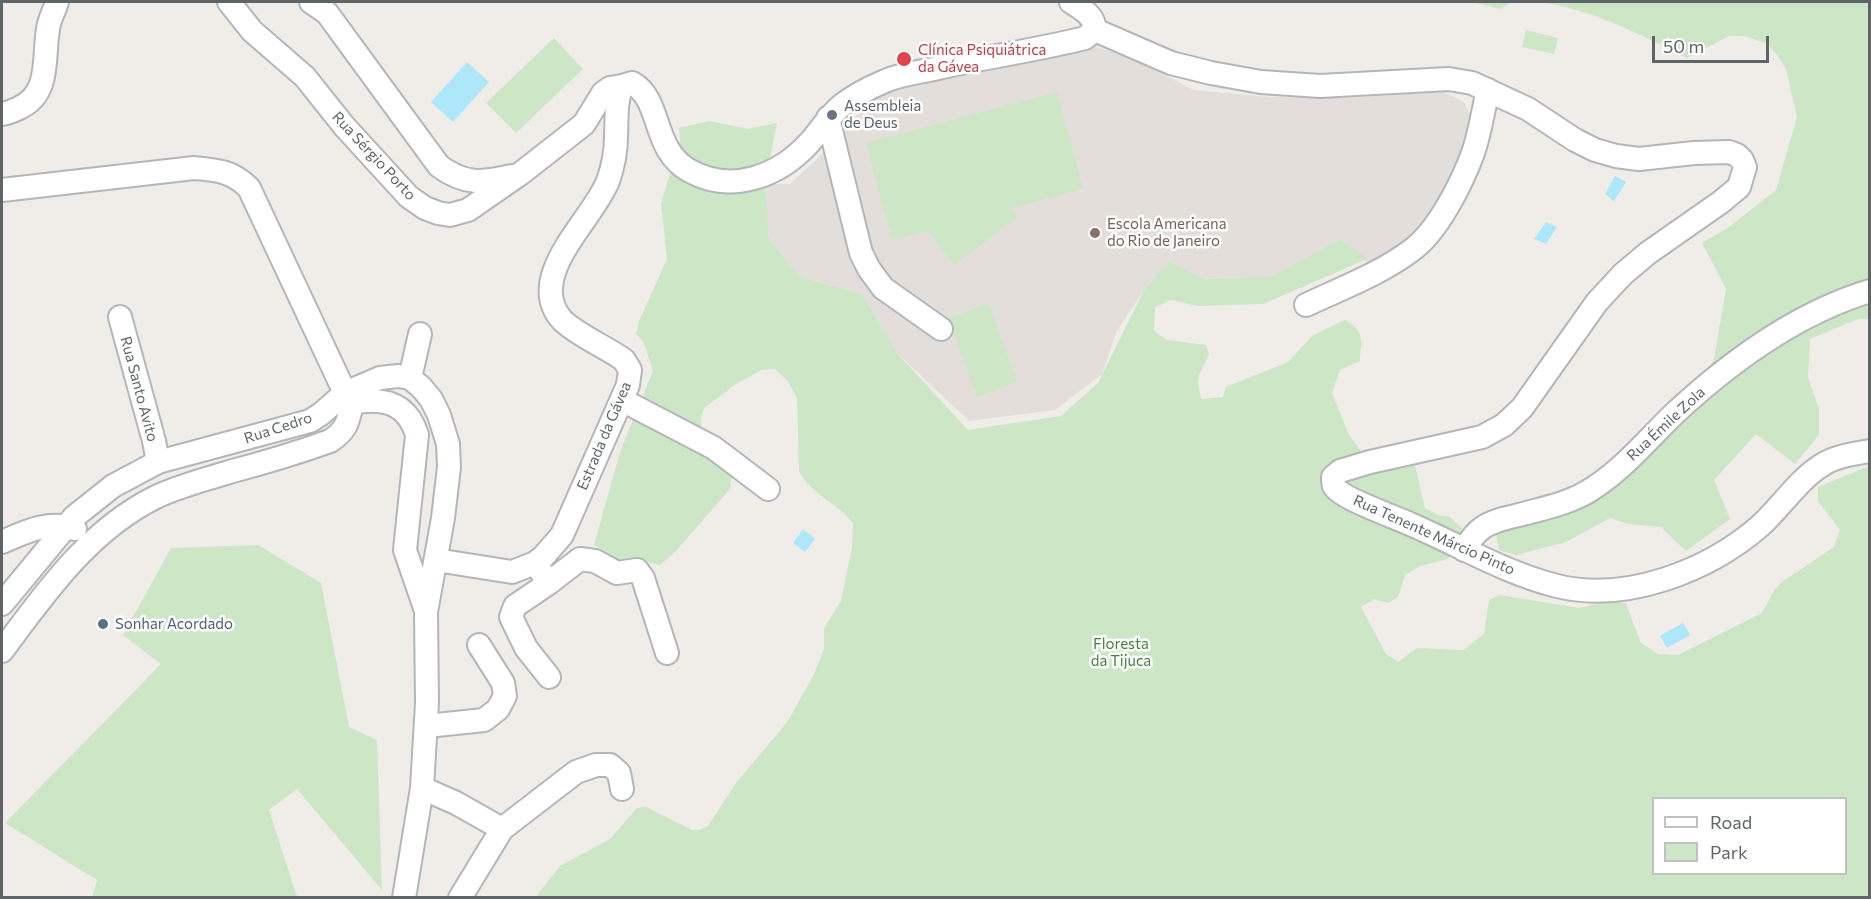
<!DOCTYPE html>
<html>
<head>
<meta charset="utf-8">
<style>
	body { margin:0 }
	#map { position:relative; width:1871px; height:899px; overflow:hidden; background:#f0ede8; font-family:Commissioner,sans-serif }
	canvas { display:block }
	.frame { position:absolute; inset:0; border:3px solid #5f6467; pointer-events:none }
	.legend { position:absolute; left:1652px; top:797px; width:195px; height:78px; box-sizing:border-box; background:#fff; border:2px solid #bfc1c2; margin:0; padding:8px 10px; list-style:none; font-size:18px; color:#5f6467 }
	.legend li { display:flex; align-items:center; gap:12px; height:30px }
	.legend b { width:30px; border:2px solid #bfc1c2 }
	.scale { position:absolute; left:1652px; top:36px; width:117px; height:27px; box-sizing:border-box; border:3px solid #5f6467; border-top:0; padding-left:8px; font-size:18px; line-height:21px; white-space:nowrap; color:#5f6467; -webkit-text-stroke:4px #fff; paint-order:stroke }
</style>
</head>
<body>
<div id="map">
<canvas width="1871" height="899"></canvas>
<div class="frame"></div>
<ul class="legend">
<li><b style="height:8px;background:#fff"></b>Road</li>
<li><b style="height:16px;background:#cce6c6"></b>Park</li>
</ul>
<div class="scale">50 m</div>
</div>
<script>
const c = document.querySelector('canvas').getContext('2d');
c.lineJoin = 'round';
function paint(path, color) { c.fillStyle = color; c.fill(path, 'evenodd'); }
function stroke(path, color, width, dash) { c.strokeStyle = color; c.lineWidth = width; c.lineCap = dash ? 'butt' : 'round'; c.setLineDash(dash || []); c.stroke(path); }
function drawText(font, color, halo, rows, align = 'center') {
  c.font = font + ' Commissioner,sans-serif'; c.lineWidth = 5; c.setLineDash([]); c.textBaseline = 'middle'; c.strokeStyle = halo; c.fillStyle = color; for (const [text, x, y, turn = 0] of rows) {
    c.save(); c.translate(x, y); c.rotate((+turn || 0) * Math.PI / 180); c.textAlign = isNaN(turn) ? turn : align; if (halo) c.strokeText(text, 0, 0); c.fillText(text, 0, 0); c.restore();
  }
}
const education = new Path2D(`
	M1091 46 1127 56 1194 90 1270 97 1348 98 1444 92 1464 102 1476 128 1429 228 1371 266 1340 239 1272 276 1205 279 1169 261 1144 290 1117 331 1102 374 1055 410 969 421 897 353 862 294 800 277 769 239 765 184H790L834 143 868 101 912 83Z`);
const green = new Path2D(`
	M1472 2H1511L1501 9Z
	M1540 2H1869V319H1858L1810 339 1808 377 1819 409V435L1795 464 1756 434 1714 480 1730 519 1686 551 1661 527 1628 524 1610 518 1566 542 1516 555 1499 550 1496 535 1516 523 1615 486 1681 420 1714 359 1726 289 1702 243 1729 227 1776 190 1797 117 1786 69 1778 56 1766 43 1744 36H1729L1687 58C1637 33 1596 11 1540 2Z
	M1526 30 1558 38 1554 54 1522 47Z
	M554 38 583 69 516 133 486 103Z
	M1057 92 1083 189 1011 208 1017 217 954 265 928 231 892 240 866 143Z
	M709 121 748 129 777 123 765 184 769 239 800 277 862 294 897 353 968 430 1061 416 1098 383 1144 290 1169 261 1205 279 1272 276 1340 239 1367 259 1263 304 1198 306 1171 300 1155 307 1154 331 1167 340 1206 345 1209 354C1200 374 1194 378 1202 399L1223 397 1226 387 1288 362 1313 335 1345 320C1366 332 1361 340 1360 361L1340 370 1332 393 1349 435 1364 455 1415 465 1425 508 1438 515 1450 517 1462 528 1461 540 1448 559 1420 566 1405 575 1398 597 1388 603 1374 599 1361 607 1386 654 1398 662 1417 648 1463 650 1484 634 1489 600 1499 595 1579 608 1614 600 1626 604 1641 643 1658 654 1678 655 1762 613 1775 589 1782 582 1834 547 1840 530 1818 501V487L1869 466V897L535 898 560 866 610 839 637 808 646 807 692 830H699L708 826 736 783 788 721 813 676 824 649V628L841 601 852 547 853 523C838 504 810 493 799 471L797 398 788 381 775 369 762 370 736 384 704 408 701 418 702 433 732 473 730 489 675 552 660 565 634 559 619 560 594 545 620 452 653 371 644 343 636 334 639 321 667 259 661 204 680 140 679 128ZM1654 798H1846V874H1654Z
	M989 303 1017 382 977 397 949 318Z
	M258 545 321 583 349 727 377 740 382 890 297 789 269 810 297 897H92L97 880 5 823 161 664 123 635 171 548Z`);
const water = new Path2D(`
	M467 62 489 82 453 122 431 102Z
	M1615 176 1626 182 1614 201 1605 194Z
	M1546 222 1557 227 1546 244 1534 239Z
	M803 529 815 539 805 552 793 543Z
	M1683 623 1690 635 1667 648 1660 636Z`);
const minor = new Path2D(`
	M229 2 252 31 305 77 344 126 409 197 425 208 438 213 450 215 468 210 520 174 584 124 603 93 610 88 622 86
	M311 2 327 13 439 166C465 185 482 183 512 176
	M1095 30 1171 63 1211 73 1261 82 1320 86 1449 79 1472 83 1528 109 1575 140 1595 150 1616 156 1639 159 1694 153 1729 152 1737 155 1742 160 1745 167 1739 187 1721 202 1648 253 1623 274 1597 302 1522 408 1504 425 1482 437 1370 462 1340 471 1333 477C1333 479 1333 483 1334 486 1340 498 1395 517 1410 524 1459 545 1505 573 1557 586 1626 603 1708 571 1760 526 1781 507 1798 480 1822 465 1836 456 1853 454 1870 451
	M2 114C8 113 13 111 19 108 53 93 42 52 49 24 51 16 55 9 57 2
	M828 118 861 253 869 269 883 288 941 329
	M2 190 194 168C217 170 232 171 249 188L345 393 352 403
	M1306 305C1342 288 1380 274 1412 250 1438 231 1462 183 1473 153 1480 133 1483 111 1488 90
	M120 317 154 441 158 462
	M410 378 420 334
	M622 400 714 448 768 489
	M352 403C383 397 407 402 417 435L405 550 426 611
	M2 542C25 532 49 520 75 529
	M1464 550C1469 542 1473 535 1481 529 1491 521 1506 518 1519 515 1545 508 1572 503 1595 487 1625 467 1649 438 1675 413 1730 362 1797 313 1870 291
	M436 560 512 572 535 563 543 557 562 535 628 385 630 370 624 360C606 347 577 335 562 320 524 277 592 221 608 181 613 167 616 152 616 136 617 120 615 102 622 86L632 83C663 100 651 150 690 171 732 194 779 176 809 143 820 131 828 117 841 106 853 96 871 87 885 81 901 74 921 72 938 68 987 57 1037 50 1085 38L1095 30C1094 15 1082 9 1071 2
	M535 563 549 583 580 559 595 561 617 573 637 570 643 578 667 653
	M549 583 515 606 511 617 526 648 549 677
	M2 604 74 517 113 486 158 462 310 421 321 414 345 393 380 378 398 376 410 378 421 387 431 399 439 415 448 444 449 467 443 518 426 612 427 703 422 788 404 898
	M2 651C45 593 89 530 156 497 179 486 204 480 229 472 263 463 297 453 330 441 347 430 348 422 352 403
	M427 726 484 720 498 709 505 696 503 683 479 645
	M422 788 456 803 502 829
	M460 898 502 829 576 772 596 765H610L619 773 622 789`);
const markers = [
	[904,59,8,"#e0444e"],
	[832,115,6,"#6b7280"],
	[1095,233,6,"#8d6e63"],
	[103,624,6,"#5c6f8a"]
];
const healthNames = [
	["Clínica Psiquiátrica",918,50],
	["da Gávea",918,67]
];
const worshipNames = [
	["Assembleia",844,106],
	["de Deus",844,123]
];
const streetNames = [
	["Rua Sérgio Porto",374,156,47],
	["Rua Santo Avito",139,389,75],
	["Rua Émile Zola",1666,424,-43],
	["Rua Cedro",278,428,-18],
	["Estrada da Gávea",604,436,-67],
	["Rua Tenente Márcio Pinto",1434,535,24]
];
const educationNames = [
	["Escola Americana",1107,224],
	["do Rio de Janeiro",1107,241]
];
const serviceNames = [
	["Sonhar Acordado",115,624]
];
const parkNames = [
	["Floresta",1121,644],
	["da Tijuca",1121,661]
];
paint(education, '#e3ded9');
paint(green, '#cce6c6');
paint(water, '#aee6fa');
stroke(minor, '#b3b6b9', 26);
stroke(minor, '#fff', 22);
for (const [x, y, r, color] of markers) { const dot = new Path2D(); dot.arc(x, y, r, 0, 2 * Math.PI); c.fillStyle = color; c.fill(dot); stroke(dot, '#fff', 2); }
drawText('15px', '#be3a42', '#fff', healthNames, 'left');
drawText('15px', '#5b616d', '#fff', worshipNames, 'left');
drawText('15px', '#5f6467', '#fff', streetNames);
drawText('15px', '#785e54', '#fff', educationNames, 'left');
drawText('15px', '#4e5e75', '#fff', serviceNames, 'left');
drawText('15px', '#43833a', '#fff', parkNames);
</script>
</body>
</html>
